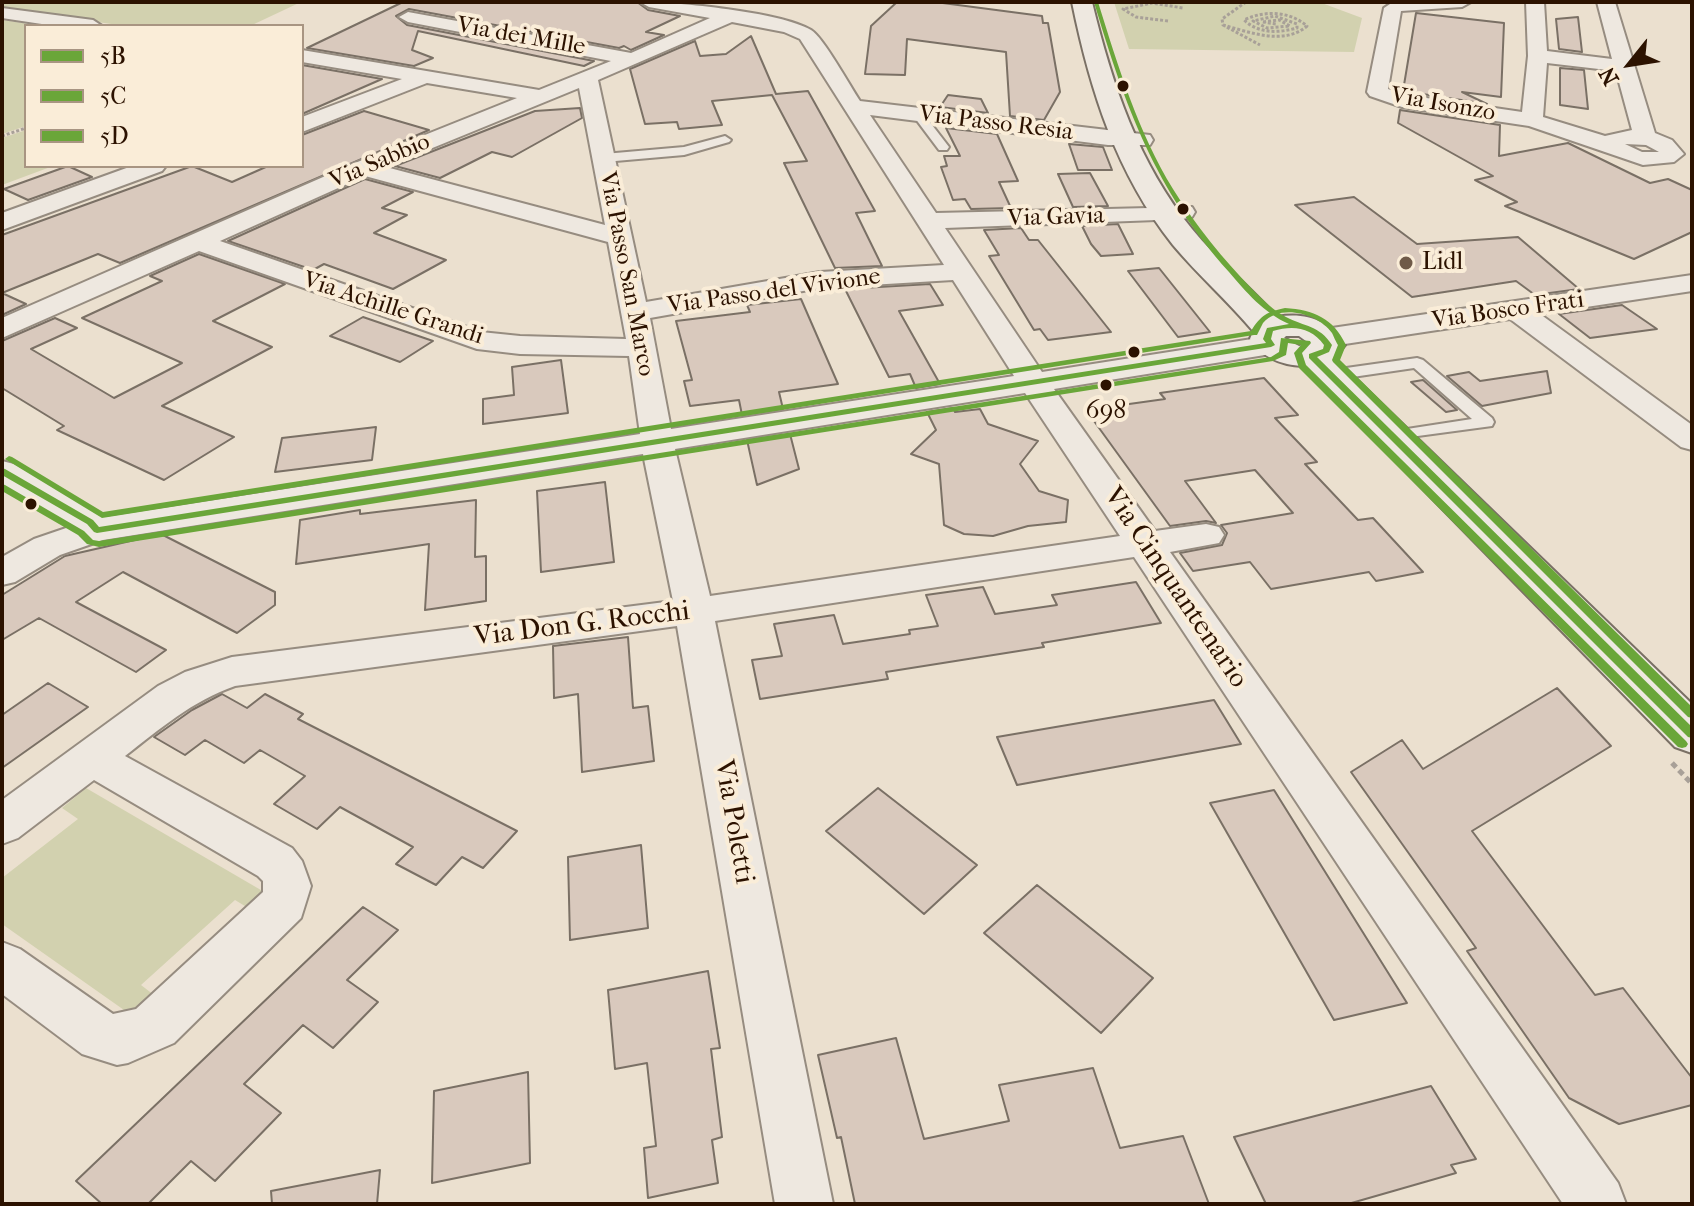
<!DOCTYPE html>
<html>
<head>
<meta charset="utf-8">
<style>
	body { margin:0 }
	#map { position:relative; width:1694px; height:1206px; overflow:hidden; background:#ebe0cf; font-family:"IM FELL French Canon",serif }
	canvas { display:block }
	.frame { position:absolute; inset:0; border:4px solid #2c1200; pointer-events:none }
	.legend { position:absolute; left:24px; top:24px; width:280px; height:144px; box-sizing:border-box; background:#faedd8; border:2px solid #a89582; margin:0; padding:10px 14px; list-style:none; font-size:24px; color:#2c1200 }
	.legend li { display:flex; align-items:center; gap:16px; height:40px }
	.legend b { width:40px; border:2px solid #a89582 }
	.north { position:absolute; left:1590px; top:24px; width:80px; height:80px; -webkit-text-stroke:6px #faedd8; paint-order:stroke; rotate:240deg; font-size:22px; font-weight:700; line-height:32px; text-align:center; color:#2c1200 }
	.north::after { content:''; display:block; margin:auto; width:28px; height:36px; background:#2c1200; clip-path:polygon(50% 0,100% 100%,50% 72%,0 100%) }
</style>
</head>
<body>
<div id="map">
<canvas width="1694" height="1206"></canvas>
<div class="frame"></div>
<ul class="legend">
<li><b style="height:10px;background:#6aa639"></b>5B</li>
<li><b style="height:10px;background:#6aa639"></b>5C</li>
<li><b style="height:10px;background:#6aa639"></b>5D</li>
</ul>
<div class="north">N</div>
</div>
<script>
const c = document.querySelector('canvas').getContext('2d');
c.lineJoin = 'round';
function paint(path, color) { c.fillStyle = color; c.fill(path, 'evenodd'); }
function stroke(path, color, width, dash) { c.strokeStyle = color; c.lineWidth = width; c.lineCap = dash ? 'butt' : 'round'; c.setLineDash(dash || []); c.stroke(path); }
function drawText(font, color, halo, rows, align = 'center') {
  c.font = font + ' "IM FELL French Canon",serif'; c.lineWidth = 8; c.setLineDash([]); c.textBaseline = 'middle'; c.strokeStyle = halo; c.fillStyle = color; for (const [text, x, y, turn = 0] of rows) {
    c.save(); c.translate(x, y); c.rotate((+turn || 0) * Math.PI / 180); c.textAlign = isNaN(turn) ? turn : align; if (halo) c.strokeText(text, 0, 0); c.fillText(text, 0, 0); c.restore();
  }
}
const green = new Path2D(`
	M2 2H301L250 26H125L2 8Z
	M1114 2H1319L1362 18 1354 52 1129 49Z
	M2 20 44 26H26V126L2 134Z
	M26 130V166H53L2 185V138Z
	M86 788 266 893 258 914 235 900 141 985 163 1002 141 1022 2 924V878L78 819 62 808Z`);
const building = new Path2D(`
	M403 2H637L648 10 680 16 646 32 664 35 631 50 624 46 619 48 409 9 396 16 407 25 594 61 584 66 418 31 412 50 433 58 414 66 307 48Z
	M897 2H935L1042 16 1043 23H1048L1060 92 1044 120 1010 116 1006 52 907 39 905 75 865 74 871 26Z
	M1416 13 1504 23 1501 97 1462 92 1487 104 1403 91Z
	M1578 17 1582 52 1559 49 1556 19Z
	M751 36 776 94 808 91 875 211 856 213 882 266 835 268 784 163 807 161 772 95 712 101 722 125 679 129 677 122 645 124 630 69 695 41 700 56 726 54Z
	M302 65 382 79 302 114Z
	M1560 68 1584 70 1588 109 1560 105Z
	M948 95 981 99 988 113 940 107Z
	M580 108 582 118 512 157 492 152 440 178 395 166 535 111Z
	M1400 110 1500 125 1499 156 1568 143 1650 183 1668 179 1692 190V232L1634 259 1505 206 1517 202 1475 180 1493 176 1398 123Z
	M364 111 429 130 120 263 98 254 2 293 26 304 2 315V235L192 166 232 182 268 166H302V135Z
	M946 128 997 134 1018 181 999 182 1011 208 971 209 965 199 953 200 941 167 947 166 944 156H960Z
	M1069 144 1103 147 1112 170H1078Z
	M68 166 92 177 28 200 4 189Z
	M1090 173 1108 206 1073 207 1058 174Z
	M365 179 413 192 382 208 407 215 374 233 446 260 393 289 324 264 313 270 228 241Z
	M1354 197 1417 244 1518 237 1579 289 1535 295 1516 281 1412 297 1295 205Z
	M1118 224 1133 254 1101 256 1091 244 1082 226Z
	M1021 228 1029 240H1038L1111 332 1048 340 1040 329 1034 330 989 256 999 255 984 230Z
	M199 254 285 284 213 321 272 347 162 406 234 437 164 480 57 430 64 426 2 388V341L55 318 77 328 31 349 114 398 182 363 82 318 162 281 150 276Z
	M1159 268 1210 332 1178 337 1128 271Z
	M930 284 943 305 899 311 940 384 916 388 910 374 889 377 845 289Z
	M801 299 838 384 779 392 783 409 742 415 739 400 690 406 684 381 692 380 676 321 750 312 747 305Z
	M1622 305 1657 329 1590 338 1559 314Z
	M363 317 433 341 400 362 330 336Z
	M561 360 568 413 483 424V399L514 395 512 367Z
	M1547 371 1551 393 1482 406 1447 376 1469 372 1480 381Z
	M1264 378 1298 415 1275 418 1317 462 1305 464 1358 520 1373 518 1423 572 1376 581 1369 572 1271 589 1250 562 1193 571 1180 553 1222 545 1227 533 1221 525 1293 513 1255 470 1185 481 1216 523 1206 521 1170 526 1086 410 1165 399 1160 393Z
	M1423 380 1457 410 1446 412 1411 382Z
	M953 408 955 412 980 409 988 424 1038 441 1020 464 1039 491 1068 500 1066 522 1028 526 993 536 964 534 944 525 939 464 911 454 936 430 927 412Z
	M376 427 372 460 275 472 282 438Z
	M790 434 799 469 757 485 747 440Z
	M605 482 614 562 541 572 537 491Z
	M476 500 475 557 486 556V601L425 610 429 544 296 564 300 520 360 510V514Z
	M161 534 275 592V605L237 633 123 572 76 602 166 650 136 672 39 618 2 640V595L65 556Z
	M1136 582 1161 623 1042 643 1044 647 886 672 888 679 760 699 752 660 782 656 774 624 834 615 843 644 910 634 909 630 938 626 926 595 983 587 995 614 1057 605 1052 595Z
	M628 637 633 708 648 706 654 761 582 772 578 694 554 698 553 646Z
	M48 683 88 707 2 768V715Z
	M1557 688 1611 746 1472 831 1595 995 1623 988 1692 1078V1105L1619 1124 1569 1098 1467 951 1476 948 1351 772 1402 740 1423 769Z
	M222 694 247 708 265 694 303 714 298 719 517 831 483 868 462 857 436 885 396 864 413 847 340 807 317 829 274 804 305 776 260 750 244 763 205 740 185 755 154 737 192 710Z
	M1214 700 1241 744 1017 785 997 737Z
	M878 788 977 865 924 914 826 831Z
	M1274 790 1407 1003 1334 1020 1210 803Z
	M641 845 648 928 570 940 568 857Z
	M1037 885 1153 978 1101 1033 984 933Z
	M363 907 398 930 347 980 378 1002 333 1048 303 1025 244 1084 281 1113 215 1181 191 1161 148 1204H102L76 1181Z
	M708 971 720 1048 711 1049 722 1137 712 1140 718 1183 648 1198 644 1148 656 1146 647 1063 615 1069 608 990Z
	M896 1038 924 1139 1009 1121 999 1085 1093 1068 1120 1148 1183 1136 1209 1204H855L841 1137 837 1138 818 1055Z
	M528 1072 530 1163 432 1183 434 1091Z
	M1431 1086 1476 1159 1451 1165 1456 1173 1348 1204H1266L1234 1137Z
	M380 1170 377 1204H272L271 1191Z`);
const pathFar1 = new Path2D(`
	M1246 2 1222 19 1223 25 1260 45
	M1168 21 1136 17 1123 9 1152 3 1183 8
	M1223 25C1249 32 1284 46 1307 26 1289 11 1265 10 1244 20 1259 34 1278 33 1297 28V24L1275 16 1253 21 1267 28 1290 26 1279 20 1262 22 1276 24
	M2 136 26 128`);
const path = new Path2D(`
	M1672 763 1692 784`);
const lane = new Path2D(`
	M914 112H922L949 147 947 150H939L912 114Z
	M725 136 731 140 729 142 684 155 604 162 598 158 604 154 684 147Z
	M1417 358 1423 360 1492 418 1494 422 1492 426 1388 440 1385 436 1394 431 1472 419 1414 368 1332 380 1324 375 1332 370Z`);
const street = new Path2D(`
	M640 2C677 2 781 12 811 30 823 37 850 86 860 101L1150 135 1153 140 1150 145H1108L870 115 936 213 1192 207 1195 212 1192 217 1183 219 945 228 1042 372 1271 336 1281 339 1286 345 1281 351 1271 354 1054 389 1155 531 1206 524 1219 527 1224 535 1219 543 1170 552 1618 1183 1626 1204H1563L1134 557 715 621 833 1204H775L677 626 235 686C192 701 160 729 125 756L292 848 302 861 311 886 301 918 174 1043 128 1063 117 1065 82 1054 2 994V942L20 949 113 1014 136 1009 263 892V881L258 876 94 780 18 838 2 844V800L158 686 185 672 232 657 673 601 643 454 103 540 60 555 15 582 2 585V557L34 539 72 526 2 485V461L14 464 105 517 640 434 629 356 520 354 477 349 199 251 2 338V318L355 163 517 98 427 83 302 132V117L402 79 302 62V50L539 90 611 61 408 22 399 17 408 12 631 53 710 18 649 7ZM732 22 784 32 800 39 944 265 820 272 646 302 598 80ZM579 88 605 225 386 167ZM365 176 608 242 626 339 520 336 481 332 220 241ZM953 280 1014 376 671 429 650 318 820 288ZM1025 393 1120 536 710 596 675 449Z
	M1393 2H1471L1462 7 1401 11 1388 89 1406 95 1522 112 1528 56 1526 2H1544L1547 51 1612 59 1597 2H1615L1655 133 1672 140 1684 154 1674 162 1643 165 1529 126 1402 107 1370 96 1367 92 1384 8ZM1547 63 1616 71 1632 130 1605 136 1543 117ZM1625 144 1646 145 1659 152H1642Z
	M2 8 93 20 102 26H55L2 18Z
	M132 166H166L162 171 2 230V213Z
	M1692 275V291L1540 314 1692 425V450L1681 447 1510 319 1325 347 1315 344 1311 338 1315 332 1325 329Z`);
const secondary = new Path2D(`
	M1072 2H1092C1112 84 1138 163 1192 229 1218 261 1250 287 1277 317 1305 312 1330 320 1345 345L1334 358 1692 704V753L1675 747 1303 366C1281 365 1263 358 1250 339L1253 331C1228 301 1198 275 1173 245 1116 173 1090 90 1072 2ZM1286 336H1299L1310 344 1299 346 1284 338Z`);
const bus1 = new Path2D(`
	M1094 2H1098C1118 66 1138 132 1173 189 1196 226 1223 259 1253 290 1263 300 1274 311 1286 317 1305 327 1319 325 1332 345L1329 352 1317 357 1692 727V738L1688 737 1309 358V354L1323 349 1324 345C1311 327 1293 325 1273 331L1271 339 1275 345 1271 347 97 533 94 532 87 524 2 475V468L5 469 93 520 99 527 1266 343 1263 339 1267 328 1289 324C1264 313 1246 292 1229 272 1155 190 1125 106 1094 2Z`);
const bus2 = new Path2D(`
	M1281 338 1310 341 1311 343 1302 353 1306 365 1686 741 1688 744 1686 747 1682 748 1678 747 1299 368 1294 353 1301 345 1288 343 1286 355 1273 361 99 547 87 544 78 535 2 491V484L5 485 84 531 93 540 99 541 1271 357 1279 352Z`);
const bus3 = new Path2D(`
	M1285 308C1314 310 1333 318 1346 345L1340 360 1692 707V718L1688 717 1333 362 1332 360 1338 345C1337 344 1333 335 1332 333 1318 314 1281 303 1263 323 1261 327 1259 331 1257 335H1254L102 518 5 459 9 456 12 457 103 512 1251 331C1261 315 1267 312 1285 308Z`);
const markers = [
	[1123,86,7,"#2c1200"],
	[1183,209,7,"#2c1200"],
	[1406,263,8,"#6f5a48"],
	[1134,352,7,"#2c1200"],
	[1106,385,7,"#2c1200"],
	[31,504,7,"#2c1200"]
];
const farStreetnames = [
	["Via dei Mille",521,37,10],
	["Via Isonzo",1443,105,10],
	["Via Passo Resia",996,124,7],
	["Via Sabbio",380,162,-23],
	["Via Gavia",1056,218,-2],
	["Via Passo San Marco",626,274,79],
	["Via Passo del Vivione",774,292,-8],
	["Via Achille Grandi",393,309,18],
	["Via Bosco Frati",1508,311,-8]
];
const farPoinames = [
	["Lidl",1422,263]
];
const busNames = [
	["698",1106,412]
];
const streetNames = [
	["Via Cinquantenario",1175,588,56],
	["Via Don G. Rocchi",582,625,-7],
	["Via Poletti",733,822,80]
];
paint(green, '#d2d1af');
paint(building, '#d9c9bd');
stroke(building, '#7a7065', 2);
stroke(lane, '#968c80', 4);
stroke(street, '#968c80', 4);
stroke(secondary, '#7a7065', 4);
stroke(pathFar1, '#a8a098', 3, [3, 2]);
stroke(path, '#a8a098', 5, [6, 4]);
paint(lane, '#eee8e0');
paint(street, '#eee8e0');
paint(secondary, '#eee8e0');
paint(bus1, '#6aa639');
paint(bus2, '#6aa639');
paint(bus3, '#6aa639');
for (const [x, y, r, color] of markers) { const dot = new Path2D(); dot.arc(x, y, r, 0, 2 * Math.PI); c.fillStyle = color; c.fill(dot); stroke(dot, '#faedd8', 3); }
drawText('24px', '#2c1200', '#faedd8', farStreetnames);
drawText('24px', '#2c1200', '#faedd8', farPoinames, 'left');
drawText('26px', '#2c1200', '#faedd8', busNames);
drawText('28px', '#2c1200', '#faedd8', streetNames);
</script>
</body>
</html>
